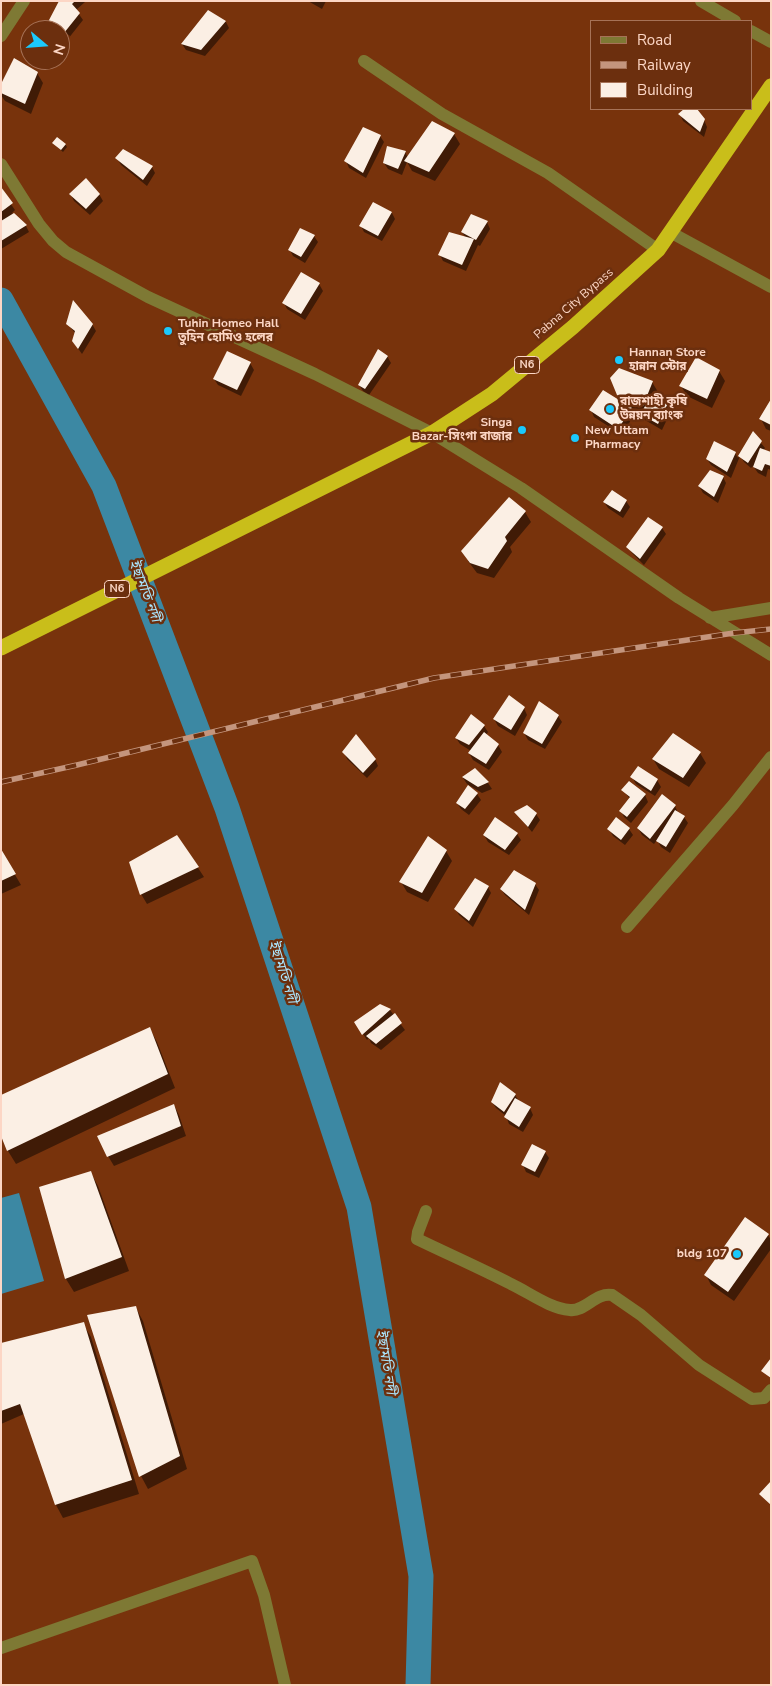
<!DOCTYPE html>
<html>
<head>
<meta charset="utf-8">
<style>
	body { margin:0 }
	#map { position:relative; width:772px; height:1686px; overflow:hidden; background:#6c2f0e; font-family:"Nunito Sans",sans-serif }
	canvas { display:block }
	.frame { position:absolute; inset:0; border:2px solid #fcd6c5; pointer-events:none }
	.legend { position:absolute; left:590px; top:20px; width:162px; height:90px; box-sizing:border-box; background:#6c2f0e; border:1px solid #a67257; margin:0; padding:6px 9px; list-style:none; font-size:15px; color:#fcd6c5 }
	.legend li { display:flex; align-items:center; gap:10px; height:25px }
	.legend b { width:25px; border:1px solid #a67257 }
	.north { position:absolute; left:20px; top:20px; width:50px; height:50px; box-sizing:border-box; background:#6c2f0e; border:1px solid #a67257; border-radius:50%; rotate:108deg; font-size:14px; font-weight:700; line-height:20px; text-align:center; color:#fcd6c5 }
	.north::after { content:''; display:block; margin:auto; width:18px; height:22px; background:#1bc9fc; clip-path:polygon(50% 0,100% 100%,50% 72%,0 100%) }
</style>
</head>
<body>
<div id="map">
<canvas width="772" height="1686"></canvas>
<div class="frame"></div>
<ul class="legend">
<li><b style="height:6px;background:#7e7934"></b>Road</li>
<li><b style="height:6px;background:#c4957d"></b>Railway</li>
<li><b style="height:14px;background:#fbefe4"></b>Building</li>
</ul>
<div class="north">N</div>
</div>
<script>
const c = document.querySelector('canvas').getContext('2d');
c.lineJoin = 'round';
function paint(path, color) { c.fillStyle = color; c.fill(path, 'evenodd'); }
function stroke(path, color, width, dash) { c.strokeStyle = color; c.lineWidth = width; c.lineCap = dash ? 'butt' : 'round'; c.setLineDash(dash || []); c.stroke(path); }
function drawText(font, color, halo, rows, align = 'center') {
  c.font = font + ' "Nunito Sans","Noto Sans Bengali",sans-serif'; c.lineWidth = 5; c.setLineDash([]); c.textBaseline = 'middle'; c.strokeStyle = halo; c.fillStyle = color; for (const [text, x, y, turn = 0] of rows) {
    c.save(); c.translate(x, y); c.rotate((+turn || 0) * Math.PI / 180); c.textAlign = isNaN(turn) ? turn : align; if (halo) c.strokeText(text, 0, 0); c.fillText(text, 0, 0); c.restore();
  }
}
const built = new Path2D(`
	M1 1H771V1685H1ZM591 21H751V109H591ZM30 30H60V60H30Z`);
const water = new Path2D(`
	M19 1193 44 1281 1 1294V1198Z`);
const shadow = new Path2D(`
	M61 1 85 2 76 10 83 20 68 39 60 32 68 38 70 36 53 24V27L57 30H55L53 29 50 22Z
	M308 1H326L322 9Z
	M208 12 226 22 229 28 205 56 186 50 182 44Z
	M37 73 43 83 31 114 5 101 1 95V86Z
	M686 109H695L704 120 707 127 704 137 683 121 680 114Z
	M454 134 460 144 435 181 412 171 407 162 402 175 388 169 384 163 405 152 408 158Z
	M380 136 384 142 366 178 349 168 346 161Z
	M53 143 65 144 67 147 63 152Z
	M117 158 152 167 155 173 147 186 121 165Z
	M1 190 15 210 12 213 26 226 29 232 1 249Z
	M99 194 103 201 90 215 74 201 71 195Z
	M374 204 392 213 395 219 382 241 364 232 361 226Z
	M487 222 490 229 480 246 478 245 466 271 443 261 440 255 466 238 462 232Z
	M314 236 318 242 305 263 293 256 290 250Z
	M319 284 323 291 305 320 287 309 284 303Z
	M67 323 92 324 96 331 82 354 77 347 75 333Z
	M387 356 391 363 369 395 363 391 359 385Z
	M250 363 254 370 241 396 218 385 214 379Z
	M719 371 725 381 712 408 687 396 681 386Z
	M652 382 658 392 656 397 668 404 671 411 662 430 645 420 642 414 643 412 629 407 634 415 622 435 594 417 591 410 624 405 618 394Z
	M771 402V431L766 429 761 419Z
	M753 433 765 448 763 451 771 453V470L768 469 766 477 758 473 753 466 751 468 744 462 740 456 731 478 711 465 707 459 735 453 738 458Z
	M723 477 726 483 718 503 703 493 699 486Z
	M626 501 630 507 623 518 608 508 604 502Z
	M525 512 531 522 510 547 512 552 494 578 477 573 468 561Z
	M662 528 666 534 644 565 632 553 628 547Z
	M524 708 527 715 515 736 498 726 494 719Z
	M558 716 562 722 545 749 528 740 524 733Z
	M484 726 488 732 486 735 498 745 502 752 489 770 473 760 469 753 471 751 460 744 456 738Z
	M344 752 375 759 378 766 367 778 347 759Z
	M700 753 706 763 689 787 659 769 653 759Z
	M638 768 657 780 661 787 655 796 636 784 632 777Z
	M475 770 488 783 492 789 482 793 467 784 463 778Z
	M468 787 477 794 481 800 469 815 461 809 457 803Z
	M623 790 645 795 648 802 631 823 624 817 621 811 630 799Z
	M675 806 678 813 684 817 688 823 670 853 661 847 657 840 654 844 642 835 638 828Z
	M516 813 536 814 540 820 532 832Z
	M609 829H629L633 835 625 845 613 836Z
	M517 834 521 840 509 855 488 842 484 835Z
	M177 836 204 877 147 904 141 894Z
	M1 851 21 885 1 894Z
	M446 851 452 861 428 902 407 892 401 882Z
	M535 884 539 890 529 915 505 895 501 889Z
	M488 887 491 893 473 927 459 915 456 909Z
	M380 1005 390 1010 405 1030 381 1050 371 1043 369 1038 367 1040 356 1023Z
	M150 1029 157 1042 175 1088 16 1164 8 1151 1 1133Z
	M515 1095 519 1101 530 1108 533 1115 523 1132 509 1124 506 1116 496 1108 492 1102Z
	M174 1105 179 1115 186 1136 114 1166 108 1156Z
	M545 1152 549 1158 539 1178 526 1172 523 1165Z
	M91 1173 98 1186 129 1271 74 1292 66 1279 41 1188Z
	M768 1235 771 1240V1249L734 1301 711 1285 706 1275Z
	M136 1308 143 1321 187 1469 148 1489 141 1476Z
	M83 1324 91 1337 139 1494 63 1518 56 1505 24 1414 1 1424V1348Z`);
const river = new Path2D(`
	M1 300 104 486 227 808 359 1207 421 1576 418 1685`);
const building = new Path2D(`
	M59 1H75L72 4 80 13 64 33 48 22Z
	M208 10 226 21 201 50 181 44Z
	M14 58 38 72 25 104 1 93V84Z
	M684 109H697L705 119 700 132 678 114Z
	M432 121 455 133 429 172 404 161Z
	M363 127 381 135 363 173 344 161Z
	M57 137 66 144 61 150 52 143Z
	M387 146 406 151 398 169 383 163Z
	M123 149 153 166 143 180 115 158Z
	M86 178 100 194 86 209 69 194Z
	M1 187 13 203 1 212Z
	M373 202 392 212 378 236 359 226Z
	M14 213 27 225 1 241V221Z
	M471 214 488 221 476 240 461 232Z
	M300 228 315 235 301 257 288 250Z
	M449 232 474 239 462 265 438 255Z
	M301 272 320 283 301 314 282 303Z
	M73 300 93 324 78 349 72 341 75 331 66 324Z
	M378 349 388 356 365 389 358 385Z
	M227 351 251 362 237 390 213 379Z
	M696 357 720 370 707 399 679 386Z
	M619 368 653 381 643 406 617 395 610 378Z
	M603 390 632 408 618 429 589 410Z
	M653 394 668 403 658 424 640 414Z
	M771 399V425L759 419Z
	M753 431 762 441 748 463 738 456Z
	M714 441 736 452 727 472 706 459Z
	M760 448 771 452V466L765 464 762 471 753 467Z
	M710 470 724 476 714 497 698 486Z
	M612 490 627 500 620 512 603 502Z
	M509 497 526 511 505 537 507 541 488 569 470 563 461 551Z
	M648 517 663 527 640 559 626 547Z
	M509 695 525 707 511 730 493 719Z
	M539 701 559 715 542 744 523 733Z
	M471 714 485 725 469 745 455 738Z
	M484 732 499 744 486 764 468 753Z
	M673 733 701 752 683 778 652 759Z
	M356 734 376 759 363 773 342 752Z
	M638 766 658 779 651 791 630 777Z
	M475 768 489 782 478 787 462 777Z
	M629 781 646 794 627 817 619 811 630 797 621 790Z
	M468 785 478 793 465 809 456 803Z
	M662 794 676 805 650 839 637 828Z
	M527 805 537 813 528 827 514 812Z
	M675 810 685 816 666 847 656 841Z
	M495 817 518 833 505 850 483 835Z
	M616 817 630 828 621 840 607 829Z
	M177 835 199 867 140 895 129 862Z
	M428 836 447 850 422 893 399 882Z
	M1 849 16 874 1 881Z
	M514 870 536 883 525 910 500 889Z
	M475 878 489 886 469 921 454 909Z
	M380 1004 391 1009 362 1035 354 1022Z
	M395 1013 402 1023 376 1044 366 1036Z
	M150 1027 168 1074 7 1151 1 1136V1095Z
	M500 1082 516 1094 504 1112 491 1102Z
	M515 1098 531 1107 519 1127 504 1117Z
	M174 1104 181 1126 107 1157 97 1136Z
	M532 1144 546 1151 535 1172 521 1165Z
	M91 1171 122 1257 65 1279 39 1187Z
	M745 1217 769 1234 728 1292 704 1275Z
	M136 1306 180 1456 139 1477 87 1315Z
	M84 1322 132 1480 55 1505 20 1404 1 1411V1343Z
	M771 1358V1378L761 1371Z
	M771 1481V1505L759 1494Z`);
const minor = new Path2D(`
	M701 1 735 21
	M751 31 771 42
	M1 36 24 1
	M364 61 442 114 548 173 658 250
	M1 164 39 224 53 241 66 252 148 297 315 374 432 433 521 488 679 598 771 655
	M670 232 771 287
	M710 618 771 608
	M627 927 733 805 771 757
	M426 1211 418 1232 417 1239C448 1254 480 1268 511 1284 530 1293 549 1308 570 1310 585 1312 596 1292 612 1295L641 1315 699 1365 752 1399 764 1398 771 1390
	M1 1648 252 1561 264 1595 285 1685`);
const highway = new Path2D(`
	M1 648 432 433 492 394 573 327 658 250 771 86`);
const rail = new Path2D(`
	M1 782 77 765 434 678 734 633 771 629`);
const markers = [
	[168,331,5,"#1bc9fc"],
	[619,360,5,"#1bc9fc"],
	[610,409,5,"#1bc9fc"],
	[522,430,5,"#1bc9fc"],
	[575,438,5,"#1bc9fc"],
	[737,1254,5,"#1bc9fc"]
];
const shields = [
	[527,365,25],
	[117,589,25]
];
const shieldNames = [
	["N6",527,365],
	["N6",117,589]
];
const streetNames = [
	["Pabna City Bypass",574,304,-41]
];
const poiNames = [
	["Tuhin Homeo Hall",178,324],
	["তুহিন হোমিও হলের",178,338],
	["Hannan Store",629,353],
	["হান্নান স্টোর",629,367],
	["রাজশাহী কৃষি",620,402],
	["উন্নয়ন ব্যাংক",620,416],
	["Singa",512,423,"right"],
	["Bazar-সিংগা বাজার",512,437,"right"],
	["New Uttam",585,431],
	["Pharmacy",585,445],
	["bldg 107",727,1254,"right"]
];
const waterNames = [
	["ইছামতি নদী",144,591,69],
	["ইছামতি নদী",282,972,72],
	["ইছামতি নদী",385,1362,81]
];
paint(built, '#78330c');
paint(water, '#3c88a3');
paint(shadow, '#0007');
stroke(river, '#3c88a3', 25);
paint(building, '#fbefe4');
stroke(minor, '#7e7934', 12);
stroke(highway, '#c9be1a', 15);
stroke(rail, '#c4957d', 5.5);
stroke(rail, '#6c2f0e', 4, [11]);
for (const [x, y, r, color] of markers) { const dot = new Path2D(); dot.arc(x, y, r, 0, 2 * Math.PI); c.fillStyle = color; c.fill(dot); stroke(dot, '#6c2f0e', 2); }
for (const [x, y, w] of shields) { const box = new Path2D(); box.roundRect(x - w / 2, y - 8.5, w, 17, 4); c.fillStyle = '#6c2f0e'; c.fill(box); stroke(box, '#fcd6c5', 1); }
drawText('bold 11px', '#fcd6c5', null, shieldNames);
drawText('12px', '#fcd6c5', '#6c2f0e', streetNames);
drawText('bold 12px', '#fcd6c5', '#6c2f0e', poiNames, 'left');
drawText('italic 14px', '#aae5fd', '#6c2f0e', waterNames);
</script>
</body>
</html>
